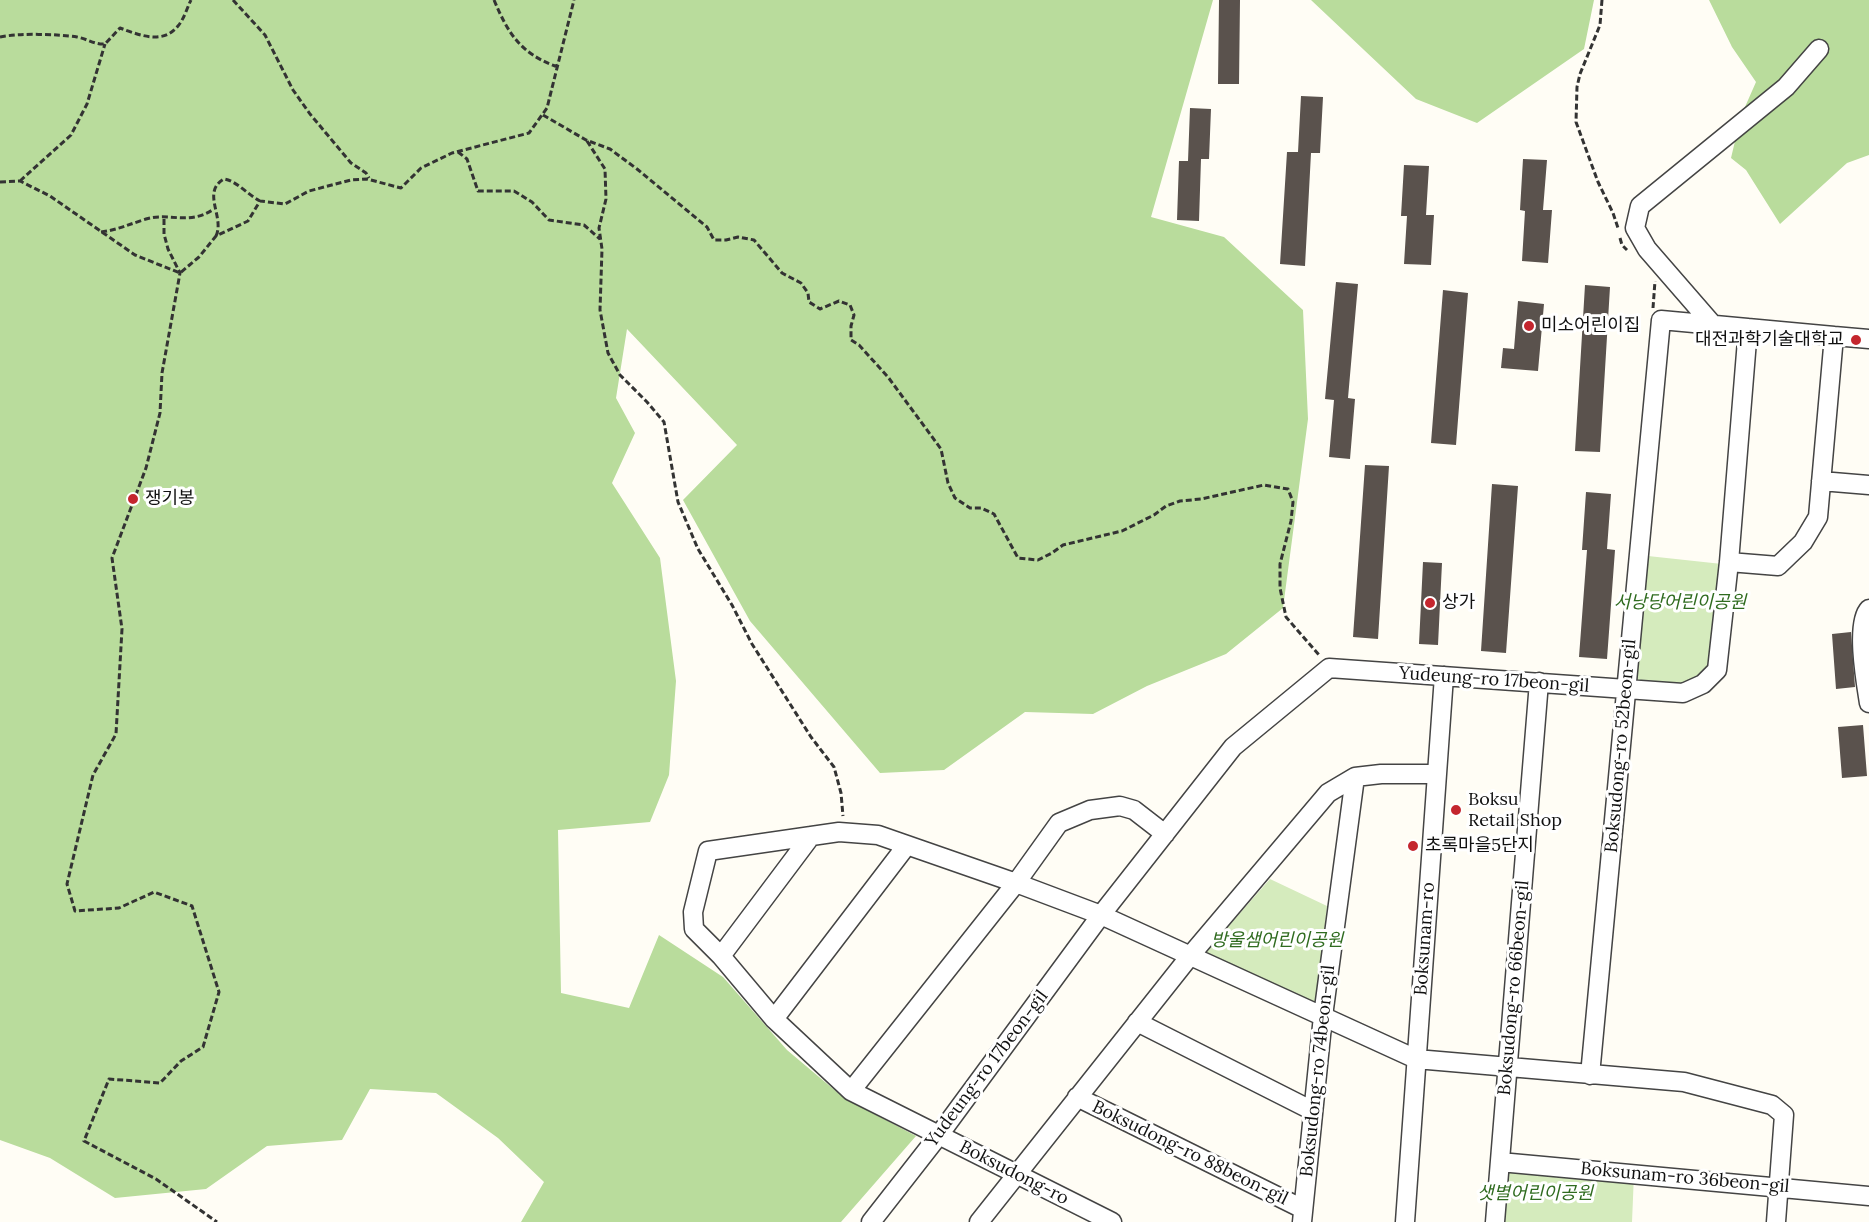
<!DOCTYPE html>
<html>
<head>
<meta charset="utf-8">
<style>
	body { margin:0 }
	canvas { display:block; background:#fffdf5 }
</style>
</head>
<body>
<canvas width="1869" height="1222"></canvas>
<script>
const c = document.querySelector('canvas').getContext('2d');
c.lineJoin = 'round';
function paint(path, color) { c.fillStyle = color; c.fill(path, 'evenodd'); }
function stroke(path, color, width, dash) { c.strokeStyle = color; c.lineWidth = width; c.lineCap = dash ? 'butt' : 'round'; c.setLineDash(dash || []); c.stroke(path); }
function drawText(font, color, halo, rows, align = 'center') {
  c.font = font + ' Lora,"Noto Sans KR",serif'; c.lineWidth = 6; c.setLineDash([]); c.textBaseline = 'middle'; c.strokeStyle = halo; c.fillStyle = color; for (const [text, x, y, turn = 0] of rows) {
    c.save(); c.translate(x, y); c.rotate((+turn || 0) * Math.PI / 180); c.textAlign = isNaN(turn) ? turn : align; if (halo) c.strokeText(text, 0, 0); c.fillText(text, 0, 0); c.restore();
  }
}
const green = new Path2D(`
	M1648 556 1722 564 1708 669 1683 688 1633 686Z
	M1270 879 1327 906 1315 1013 1204 954Z
	M1508 1163 1634 1174 1632 1222H1504Z`);
const forest = new Path2D(`
	M0 0H1213L1151 217 1224 237 1303 310 1308 419 1283 608 1226 654 1147 686 1093 714 1025 712 944 770 880 773 750 621 683 500 737 445 627 329 616 398 635 433 612 483 660 558 676 681 669 775 650 822 558 830 561 993 629 1008 659 935 723 977 787 1050 844 1098 916 1136 841 1222H521L544 1182 498 1138 436 1093 370 1089 342 1140 267 1146 206 1189 115 1198 50 1158 0 1140Z
	M1311 0H1594L1584 49 1477 123 1416 99Z
	M1709 0H1869V155L1847 163 1780 224 1746 170 1731 158 1741 116 1756 82 1732 47Z`);
const building = new Path2D(`
	M1219 0H1240L1239 84H1218Z
	M1301 96 1323 97 1320 153H1311L1305 266 1280 264 1287 152H1298Z
	M1190 108 1211 109 1209 159H1201L1199 221 1177 220 1179 161H1188Z
	M1523 159 1547 160 1543 210H1552L1548 263 1522 261 1525 211 1520 210Z
	M1404 165 1429 166 1426 215H1434L1431 265 1404 264 1407 216H1401Z
	M1336 282 1358 284 1348 398 1355 399 1350 459 1329 457 1334 400 1325 399Z
	M1585 285 1610 287 1600 452 1575 451Z
	M1443 290 1468 293 1456 445 1431 443Z
	M1518 301 1544 304 1538 371 1501 368 1503 348 1514 349Z
	M1365 465 1389 466 1378 639 1353 637Z
	M1492 484 1518 486 1506 653 1481 651Z
	M1586 492 1611 494 1607 549 1615 550 1607 659 1579 657 1587 550H1582Z
	M1423 562 1442 563 1438 645 1419 644Z
	M1851 632 1855 687 1836 689 1832 634Z
	M1863 725 1867 776 1842 778 1838 727Z`);
const path = new Path2D(`
	M233 0 265 35 293 90 310 114 351 163 366 173 369 178
	M494 0C508 33 520 53 555 66L559 65
	M1602 0 1600 25 1580 74 1577 87 1576 122 1598 182 1613 213 1618 228
	M0 37C19 33 58 34 77 37 88 39 95 45 105 44L120 28C139 35 163 45 178 26 184 19 187 8 191 0
	M543 115 586 140 610 149 637 169 707 227 714 240H726L738 237 754 240 782 273 801 283 808 293 809 302 820 309 839 301 850 305 854 315 851 326V340L859 345 888 377 941 449 948 483 955 498 970 508H981L994 514 1018 558 1038 560 1052 553 1063 545 1122 531 1154 515 1166 506 1180 501 1201 499 1264 485 1288 489 1293 502 1291 521 1280 564V588L1286 617 1319 655
	M587 141 605 169 606 199 599 228 602 249 600 310 608 353 620 375 647 402 664 422 678 502 698 549 732 605 752 644 811 737 834 767 841 793 843 816
	M458 152 467 159 478 191H514L532 202 549 220 584 225 600 239
	M20 181 71 135 87 104 105 44
	M0 182 20 181 50 196 135 255 180 273 199 257 216 236 248 221 260 201 285 204 309 191 351 180 367 179 401 188 421 168 452 153 529 133 547 108 574 0
	M164 219V234L168 249 180 273 162 373 160 413 146 468 112 558 122 629 116 734 93 775 67 884 75 911 119 908 154 892 192 906 219 992 203 1047 181 1061 160 1083 109 1079 84 1141 156 1179 217 1222
	M101 232C117 230 130 224 146 219 169 212 189 226 214 209
	M216 236C225 217 201 192 224 179 237 181 248 195 260 201
	M1620 238 1622 245 1627 250
	M1653 308 1655 281`);
const minor = new Path2D(`
	M1713 325 1647 249 1635 228 1640 206 1786 87 1819 49
	M1834 336 1869 339
	M1821 481 1869 485
	M1869 609C1855 623 1866 684 1869 703
	M721 956 811 836
	M774 1019 907 845
	M1137 1022 1313 1111
	M1590 1075 1661 320 1834 336 1818 517 1803 542 1778 566 1729 562
	M851 1091 1016 883 1059 823 1090 810 1120 806 1134 810 1165 834
	M1077 1097 1303 1209
	M1500 1162 1869 1196
	M871 1222 939 1135 1101 915 1233 747 1329 668 1683 693 1703 684 1717 670 1729 562 1748 328
	M979 1222 1190 956 1328 793 1355 777 1381 774H1437
	M1112 1222 851 1091 774 1019 721 956 694 929 693 912 708 851 839 832 878 835 1016 883 1101 915 1416 1059 1684 1082 1772 1105 1784 1115 1776 1222
	M1302 1222 1323 1016 1355 777
	M1405 1222 1444 676
	M1495 1222 1539 682`);
const markers = [
	[1529,326,6,"#c4262e"],
	[1856,340,6,"#c4262e"],
	[133,499,6,"#c4262e"],
	[1430,603,6,"#c4262e"],
	[1456,810,6,"#c4262e"],
	[1413,846,6,"#c4262e"]
];
const poiNames = [
	["미소어린이집",1541,326],
	["대전과학기술대학교",1844,340,"right"],
	["쟁기봉",145,499],
	["상가",1442,603],
	["Boksu",1468,800],
	["Retail Shop",1468,821],
	["초록마을5단지",1425,846]
];
const parkNames = [
	["서낭당어린이공원",1680,603],
	["방울샘어린이공원",1277,941],
	["샛별어린이공원",1535,1194]
];
const streetNames = [
	["Yudeung-ro 17beon-gil",1494,680,4],
	["Boksudong-ro 52beon-gil",1621,746,-85],
	["Boksunam-ro",1425,939,-86],
	["Boksudong-ro 66beon-gil",1514,988,-85],
	["Yudeung-ro 17beon-gil",987,1069,-53],
	["Boksudong-ro 74beon-gil",1318,1071,-84],
	["Boksudong-ro 88beon-gil",1190,1153,26],
	["Boksudong-ro",1014,1173,27],
	["Boksunam-ro 36beon-gil",1685,1178,5]
];
paint(green, '#d5ebbd');
paint(forest, '#b9dc9c');
paint(building, '#5a524d');
stroke(minor, '#444', 21);
stroke(path, '#333', 3, [6, 3]);
stroke(minor, '#fff', 18);
for (const [x, y, r, color] of markers) { const dot = new Path2D(); dot.arc(x, y, r, 0, 2 * Math.PI); c.fillStyle = color; c.fill(dot); stroke(dot, '#fff', 2); }
drawText('18px', '#111', '#fff', poiNames, 'left');
drawText('italic 18px', '#2f6b1f', '#fff', parkNames);
drawText('18px', '#111', '#fff', streetNames);
</script>
</body>
</html>
